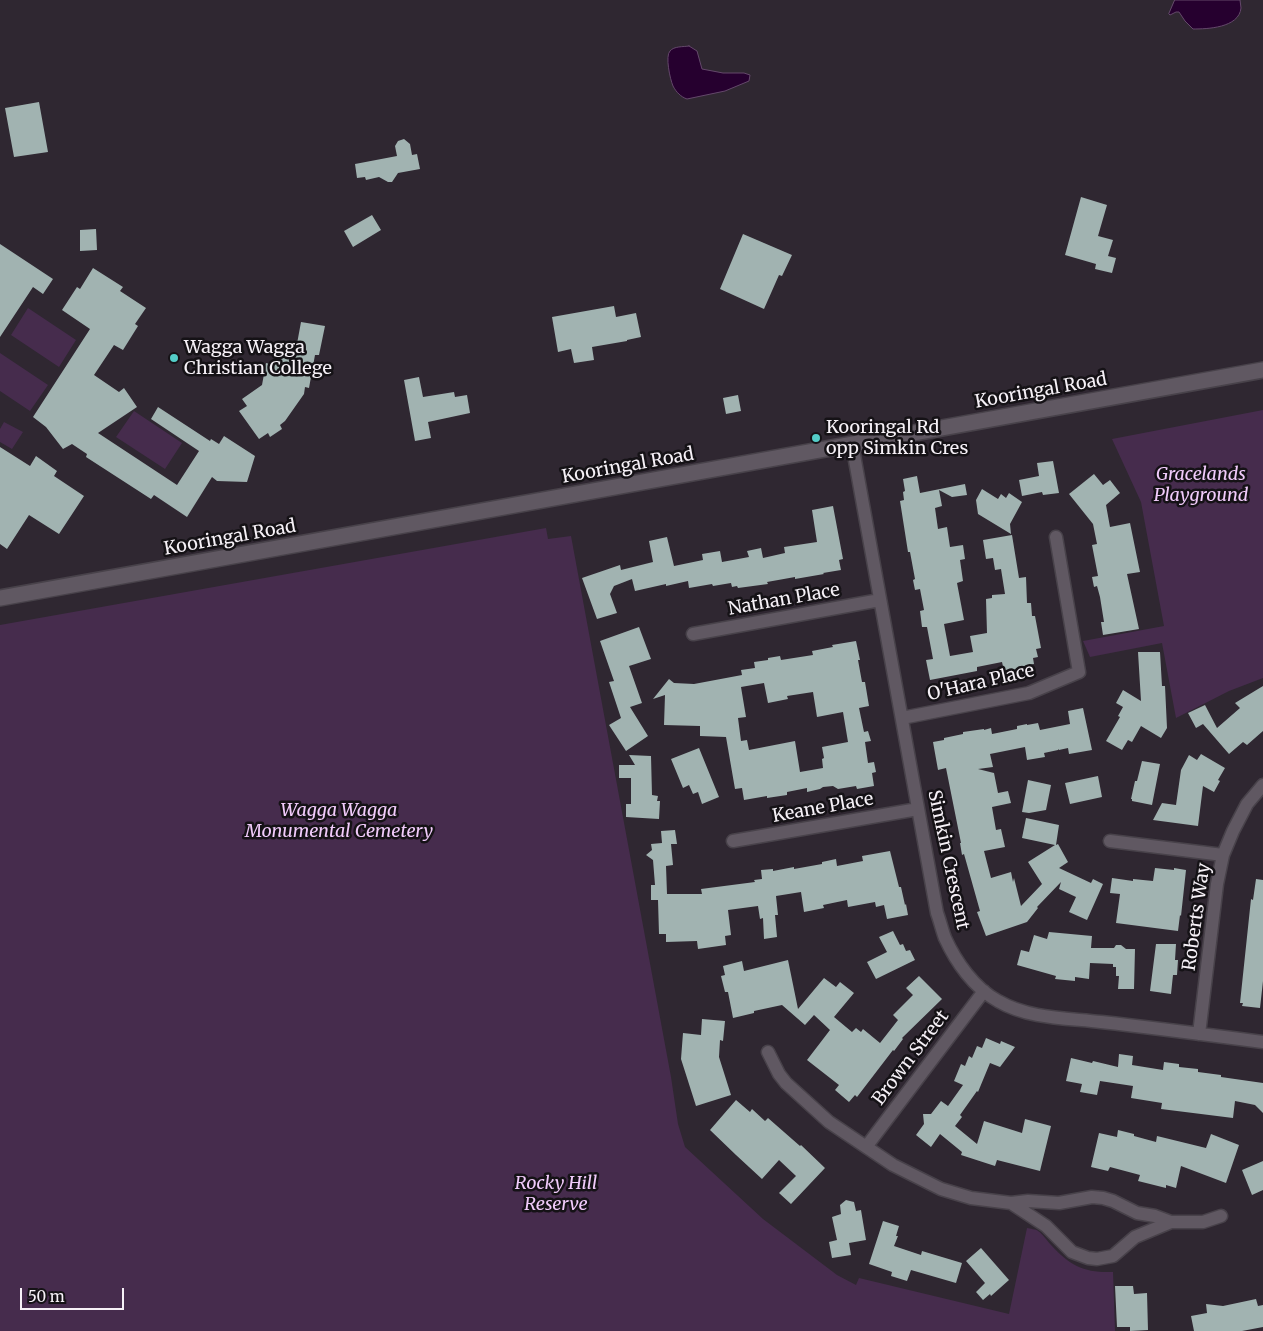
<!DOCTYPE html>
<html>
<head>
<meta charset="utf-8">
<style>
	body { margin:0 }
	#map { position:relative; width:1263px; height:1331px; overflow:hidden; background:#2f2731; font-family:Merriweather,serif }
	canvas { display:block }
	.scale { position:absolute; left:20px; top:1288px; width:104px; height:22px; box-sizing:border-box; border:2px solid #f6f1f7; border-top:0; padding-left:6px; font-size:15px; line-height:18px; white-space:nowrap; color:#f6f1f7; -webkit-text-stroke:4px #151216; paint-order:stroke }
</style>
</head>
<body>
<div id="map">
<canvas width="1263" height="1331"></canvas>
<div class="scale">50 m</div>
</div>
<script>
const c = document.querySelector('canvas').getContext('2d');
c.lineJoin = 'round';
function paint(path, color) { c.fillStyle = color; c.fill(path, 'evenodd'); }
function stroke(path, color, width, dash) { c.strokeStyle = color; c.lineWidth = width; c.lineCap = dash ? 'butt' : 'round'; c.setLineDash(dash || []); c.stroke(path); }
function drawText(font, color, halo, rows, align = 'center') {
  c.font = font + ' Merriweather,serif'; c.lineWidth = 5; c.setLineDash([]); c.textBaseline = 'middle'; c.strokeStyle = halo; c.fillStyle = color; for (const [text, x, y, turn = 0] of rows) {
    c.save(); c.translate(x, y); c.rotate((+turn || 0) * Math.PI / 180); c.textAlign = isNaN(turn) ? turn : align; if (halo) c.strokeText(text, 0, 0); c.fillText(text, 0, 0); c.restore();
  }
}
const green = new Path2D(`
	M28 308 76 340 59 367 11 335Z
	M0 353 48 385 30 411 0 391Z
	M1263 410V678L1229 691 1176 718 1162 643 1090 657 1083 641 1164 626 1141 502 1112 439Z
	M134 411 182 443 165 469 116 437Z
	M4 422 23 432 12 449 0 442V429Z
	M546 528 548 539 571 536 671 1077 678 1124 685 1147 763 1219 837 1275 856 1285 859 1278 1009 1314 1027 1228C1030 1229 1036 1229 1038 1231 1043 1234 1047 1241 1051 1245 1070 1266 1085 1273 1113 1272L1115 1331H0V625Z`);
const water = new Path2D(`
	M1175 0H1240C1240 3 1241 5 1241 8 1239 28 1207 29 1193 29L1185 21 1179 12H1176L1170 15 1169 14Z
	M689 46 697 51 702 69 723 73H744L750 75 749 81 725 91 687 99C681 97 676 92 673 86 670 79 665 56 670 51 674 46 683 47 689 46Z`);
const building = new Path2D(`
	M39 102 48 152 14 157 5 108Z
	M404 139 410 144 412 155 417 154 420 169 398 173 392 182H388L379 177 366 180 365 177 357 178 355 164 397 156 395 146 398 141Z
	M1081 197 1107 205 1098 236 1113 240 1108 256 1116 258 1112 273 1095 269 1096 264 1065 255Z
	M372 215 381 230 353 247 344 231Z
	M96 229 97 250 80 251V230Z
	M743 234 792 255 782 276 779 275 764 309 720 289Z
	M0 244 53 279 43 294 33 287 0 337Z
	M93 268 123 287 120 291 146 308 135 324 138 326 123 350 114 345 94 375 119 392 124 388 137 407 98 433 177 485 199 451 151 419 158 407 210 441 211 439 219 444 224 436 255 456 247 482 217 481 212 477 187 517 154 495 151 499 86 457 87 454 72 444 63 449 46 427 33 417 90 329 62 310 77 287 80 289Z
	M614 306 616 317 636 313 641 337 627 340V341L592 347 594 360 574 363 571 349 558 352 552 317Z
	M301 322 325 326 319 355H315L309 388 305 387 304 394 285 421 280 425 282 429 270 437 268 433 259 439 239 411 247 406 242 399 262 385 266 363 274 365 276 356 294 360Z
	M419 377 423 397 454 392 455 397 467 395 470 413 428 422 431 438 415 441 404 380Z
	M738 395 741 411 726 414 723 398Z
	M0 447 30 466 36 456 57 471 54 476 84 496 59 534 29 515 7 549 0 544Z
	M1053 461 1059 493 1043 495 1042 492 1022 496 1019 480 1039 476 1037 463Z
	M1094 474 1103 485 1110 480 1120 493 1106 505 1110 527 1130 523 1140 572 1127 574 1139 629 1103 635 1101 622H1104L1100 597 1097 586 1094 587 1092 577 1098 576 1092 545 1097 544 1093 524 1069 494Z
	M917 476 920 493 965 484 967 495 952 497 939 490 942 506 935 508 938 529 947 527 950 547 963 545 965 559 960 560 963 581 957 583 964 620 944 624 950 656 973 652 970 636 987 633 986 599 992 598V595L1005 594 1001 569 995 570 993 558 986 559 983 540 1012 535 1019 578 1026 577 1027 603H1031L1032 616H1035L1041 648 1036 649 1038 657 1033 658 1034 664 1019 667 1020 669 1004 671 1002 662 977 667V671L930 680 926 660 933 659 927 627H922L920 611 924 610 920 589 915 590 913 580 915 579 910 552H908L900 501 904 500 903 492 905 491 903 479Z
	M982 489 998 499 1001 494 1006 498 1009 493 1022 502 1010 524 1011 534 978 514 976 500Z
	M833 506 843 559 839 560 841 570 823 573 824 574 795 579V577L767 582 768 584 738 588 737 586 732 587 731 583 713 586 712 584 689 588 688 581 666 586V584L635 591 632 579 614 586 610 594 617 613 597 619 582 578 620 565 621 570 653 562 649 541 667 537 674 566 703 560 702 554 720 551 722 562 749 557 747 551 761 548 763 558 785 553 784 547 817 542 812 510Z
	M639 627 651 659 629 666 642 703 630 707 648 736 626 751 609 725 621 718 609 682 614 681 600 641Z
	M856 641 860 660H858L862 682H865L869 706 859 708 864 732 868 731 871 741 865 742 868 763 874 762 876 772 872 773 874 786 857 789 856 786 838 789 833 786 823 787 820 789 807 792V788L787 792V795L767 798V796L744 800 742 788 735 789 726 737 700 736V726L664 725 665 695 653 699 669 679 674 683 694 684 742 675 741 670 755 668 754 662 768 660V658L780 656 781 660 813 655 812 651 833 647 832 645ZM764 683 768 703 788 699 787 696 813 692 817 717 843 712 848 742 822 747 824 758 822 759 823 768 800 772 795 741 749 750 747 740 741 741 738 718 746 717 741 687Z
	M1138 652H1160L1162 686H1165L1167 728 1161 738 1141 726 1132 742 1128 740 1122 750 1106 741 1120 717 1118 716 1123 707 1116 703 1123 690 1141 701Z
	M1263 686V731L1247 745 1243 742 1229 754 1203 724 1196 728 1188 713 1205 705 1217 728 1240 708 1235 703Z
	M1083 708 1092 750 1069 754 1068 748 1059 750 1058 749V750L1044 753 1045 757 1027 760 1025 747 990 754 993 767 978 769 994 773 998 793 1008 791 1011 803 992 807 996 830 1001 829 1005 847 984 851 991 878 1011 872 1013 882 1014 878 1021 906 1042 884 1028 862 1055 845 1022 838 1026 818 1059 825 1056 845 1058 844 1068 862 1059 868 1091 883 1093 879 1103 884 1087 920 1069 912 1076 897 1059 889 1061 882 1037 907 1038 908 1027 922 986 936 977 912 980 911 964 854 962 855 960 843H961L946 768 938 770 933 742 944 740V738L963 734V732L984 729V730L991 728 992 734 1017 729V726L1027 724V725L1038 723 1040 730 1070 724 1068 711Z
	M699 748 719 797 702 804 698 792 693 794 689 785 683 788 671 759Z
	M1201 754 1225 768 1218 780 1220 781 1214 792 1203 786 1198 826 1153 820 1162 803 1176 805 1181 770 1189 755 1197 760Z
	M629 755 651 756 652 795 658 796 657 801H660L659 819 626 817V804H631V778H619V765H635Z
	M1142 761 1160 764 1152 805 1132 801V799H1131L1135 781H1137Z
	M1098 776 1102 797 1070 804 1065 783Z
	M1028 780 1051 785 1046 810 1029 813 1022 812Z
	M675 830 677 844H671L673 865 666 866 667 894H702L701 889 755 882 754 880 762 879 761 870 773 869V871L794 867V869L822 864V862L836 859 837 866 863 861 862 856 890 851 899 887H901L905 905 906 904 908 915 887 919 884 905 876 907 875 902 848 907 847 900 823 905 824 908 804 912 801 892 776 896 778 915H775L777 937 764 939 763 918 760 919 758 906 728 910 731 935 725 936 726 945 698 949 697 941 666 942V934H659L658 900H651V885H655L653 860 646 855 652 850 651 844 662 843 661 831Z
	M1155 868 1174 870V868L1186 870 1181 916 1180 915 1178 931 1116 923 1120 894 1110 893 1112 878 1133 881V879L1153 881Z
	M1256 879 1263 880V981L1260 1008 1242 1006 1243 1003H1240L1251 899 1253 900Z
	M893 931 900 945 903 944 906 951 910 950 915 960 876 979 867 962 887 952 879 937Z
	M1049 932 1092 936 1091 948H1114L1116 945H1121L1126 949H1135L1134 989H1118L1119 976H1116V967H1113V964L1090 963 1089 979 1075 977V981L1055 979 1056 976 1017 965 1021 950 1029 952 1034 935 1047 939Z
	M1156 944H1176L1175 960H1178L1177 975H1173L1171 994 1150 991Z
	M788 960 798 1009 824 978 836 987 840 982 854 993 834 1017 852 1032 856 1028 861 1032 863 1029 880 1043 898 1020 893 1015 913 995 906 988 919 976 942 999 902 1038 903 1039 894 1051 893 1050 857 1097 855 1095 849 1102 835 1090 839 1085 807 1060 830 1030 814 1015 805 1025 782 1005 754 1011V1013L733 1018 728 992H725L721 976 725 975 723 966 742 961 744 971Z
	M702 1019 725 1021 723 1041 720 1040 719 1057 731 1095 696 1106 681 1059 683 1033 701 1035Z
	M986 1038 1000 1044 1001 1041 1015 1047 1000 1067 990 1063 978 1092 977 1091 960 1115 962 1117 955 1126 977 1144 984 1121 1022 1133 1025 1119 1051 1126 1040 1171 997 1160 995 1166 961 1155 962 1152 940 1134 931 1147 916 1135 924 1124 923 1114H931L941 1101 948 1106 963 1085 954 1081 961 1064 965 1066 969 1056 972 1058 977 1046 982 1048Z
	M1119 1054 1133 1056 1132 1065 1163 1070 1164 1062 1179 1064V1067L1198 1069V1072L1221 1075V1077L1263 1083V1113L1255 1105 1235 1101 1233 1118 1161 1109 1162 1103 1131 1098 1133 1086 1100 1081 1097 1095 1080 1092 1082 1084 1066 1081 1071 1058 1092 1063 1093 1061 1118 1067Z
	M736 1100 750 1112 752 1109 765 1121 768 1118 800 1146 801 1145 825 1168 791 1204 779 1193 796 1176 779 1160 762 1179 736 1155 710 1130Z
	M1118 1130 1134 1134V1136L1156 1142 1157 1136 1206 1148 1211 1134 1239 1145 1226 1183 1181 1166 1176 1188 1166 1185V1188L1138 1181 1140 1175 1110 1167 1108 1171 1091 1167 1099 1133 1117 1137Z
	M1263 1161V1190L1252 1195 1242 1170Z
	M846 1200 854 1202 856 1211 861 1210 866 1240 849 1243 851 1255 832 1258 829 1242 837 1240 832 1217 841 1214 840 1205Z
	M883 1221 899 1226 896 1236H898L894 1246 921 1255 922 1251 962 1263 956 1283 911 1270 907 1281 891 1276 892 1272 869 1264Z
	M981 1248 1009 1280 991 1296 990 1294 983 1300 976 1292 985 1283 966 1261Z
	M1115 1286H1133L1134 1294 1147 1293 1148 1330 1130 1331V1327H1117Z
	M1256 1299 1258 1306 1263 1305V1327L1242 1331H1194L1191 1316 1207 1313 1206 1304 1223 1306Z`);
const minor = new Path2D(`
	M852 444 937 913C940 921 942 930 945 938 956 962 974 988 998 1001 1029 1019 1067 1018 1101 1022 1155 1028 1209 1035 1263 1042
	M693 634 880 600
	M902 718 1029 693 1079 672 1056 537
	M733 841 918 809
	M1110 841 1223 855
	M1199 1034 1217 884 1223 855 1233 831 1247 804 1263 785
	M768 1052 779 1074 786 1083 829 1122 893 1165 941 1189 971 1198 1011 1203 1028 1201 1059 1203 1092 1197 1103 1198 1113 1201 1137 1213 1155 1216 1171 1222H1203L1221 1216
	M866 1147 984 991
	M1011 1203 1046 1226 1072 1252 1088 1258 1097 1259 1113 1256 1135 1237 1171 1222`);
const secondary = new Path2D(`
	M0 598 1263 370`);
const markers = [
	[174,358,5,"#54cdc8"],
	[816,438,5,"#54cdc8"]
];
const poiNames = [
	["Wagga Wagga",184,348],
	["Christian College",184,369],
	["Kooringal Rd",826,428],
	["opp Simkin Cres",826,449]
];
const streetNames = [
	["Kooringal Road",1041,391,-10],
	["Kooringal Road",628,466,-10],
	["Kooringal Road",230,538,-10],
	["Nathan Place",784,600,-10],
	["O'Hara Place",981,683,-13],
	["Keane Place",823,808,-10],
	["Simkin Crescent",948,860,78],
	["Roberts Way",1197,917,-82],
	["Brown Street",911,1058,-53]
];
const parkNames = [
	["Gracelands",1201,475],
	["Playground",1201,496],
	["Wagga Wagga",339,811],
	["Monumental Cemetery",339,832],
	["Rocky Hill",556,1184],
	["Reserve",556,1205]
];
paint(green, '#462c4d');
paint(water, '#26002f');
stroke(water, '#64486b', 1);
paint(building, '#a1b3b1');
stroke(minor, '#48424a', 15);
stroke(secondary, '#48424a', 18);
stroke(minor, '#605862', 12);
stroke(secondary, '#605862', 15);
for (const [x, y, r, color] of markers) { const dot = new Path2D(); dot.arc(x, y, r, 0, 2 * Math.PI); c.fillStyle = color; c.fill(dot); stroke(dot, '#151216', 2); }
drawText('18px', '#f6f1f7', '#151216', poiNames, 'left');
drawText('18px', '#f6f1f7', '#151216', streetNames);
drawText('italic 18px', '#f1cbfb', '#151216', parkNames);
</script>
</body>
</html>
